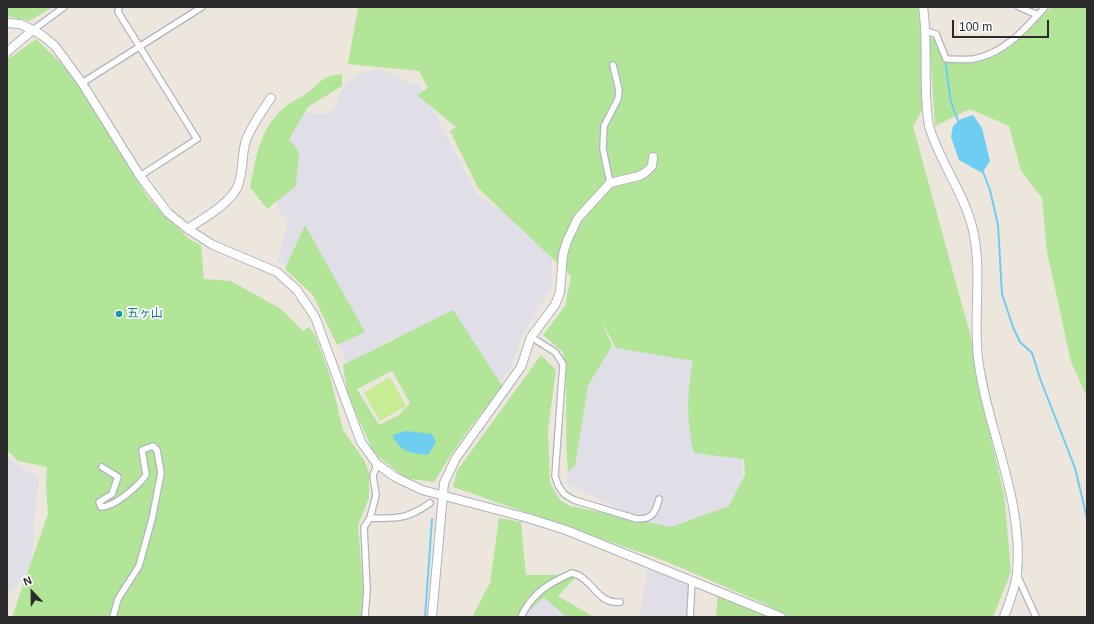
<!DOCTYPE html>
<html>
<head>
<meta charset="utf-8">
<style>
	body { margin:0 }
	#map { position:relative; width:1094px; height:624px; overflow:hidden; background:#ede6dd; font-family:Helvetica,sans-serif }
	canvas { display:block }
	.frame { position:absolute; inset:0; border:8px solid #2b2b2b; pointer-events:none }
	.north { position:absolute; left:12px; top:572px; width:40px; height:40px; -webkit-text-stroke:3px #fff; paint-order:stroke; rotate:338deg; font-size:11px; font-weight:700; line-height:16px; text-align:center; color:#2b2b2b }
	.north::after { content:''; display:block; margin:auto; width:14px; height:18px; background:#2b2b2b; clip-path:polygon(50% 0,100% 100%,50% 72%,0 100%) }
	.scale { position:absolute; left:952px; top:20px; width:97px; height:18px; box-sizing:border-box; border:2px solid #2b2b2b; border-top:0; padding-left:5px; font-size:12px; line-height:14px; white-space:nowrap; color:#2b2b2b; -webkit-text-stroke:3px #fff; paint-order:stroke }
</style>
</head>
<body>
<div id="map">
<canvas width="1094" height="624"></canvas>
<div class="frame"></div>
<div class="north">N</div>
<div class="scale">100 m</div>
</div>
<script>
const c = document.querySelector('canvas').getContext('2d');
c.lineJoin = 'round';
function paint(path, color) { c.fillStyle = color; c.fill(path, 'evenodd'); }
function stroke(path, color, width, dash) { c.strokeStyle = color; c.lineWidth = width; c.lineCap = dash ? 'butt' : 'round'; c.setLineDash(dash || []); c.stroke(path); }
function drawText(font, color, halo, rows, align = 'center') {
  c.font = font + ' Helvetica,"Noto Sans JP",sans-serif'; c.lineWidth = 3.5; c.setLineDash([]); c.textBaseline = 'middle'; c.strokeStyle = halo; c.fillStyle = color; for (const [text, x, y, turn = 0] of rows) {
    c.save(); c.translate(x, y); c.rotate((+turn || 0) * Math.PI / 180); c.textAlign = isNaN(turn) ? turn : align; if (halo) c.strokeText(text, 0, 0); c.fillText(text, 0, 0); c.restore();
  }
}
const industrial = new Path2D(`
	M377 69 394 74 409 84 419 83 478 196 552 243V286L522 335 510 369 495 387 427 386 396 336 348 364 312 290 287 267 277 261 288 224 272 197 278 127 298 113 325 114 333 110 344 86 357 74Z
	M585 343 741 359 743 570 566 483Z
	M7 457 38 478 31 568 7 596Z
	M647 569 688 583 687 617H640Z
	M545 593 566 617H521Z`);
const green = new Path2D(`
	M7 7H53L29 21 7 16Z
	M358 7H919L924 107 913 126 973 345 986 418 1004 494 1011 572 993 617H786L765 604 665 561 453 487 457 471 541 355 556 370 548 430 550 483 560 500 570 506 671 527 729 506 745 475 744 459 694 453C686 419 687 395 693 361L616 348 602 322 612 346 588 385 575 465 568 472C564 432 569 392 563 352L543 335 565 306 571 276 478 188 450 131 456 127 417 95 428 88 419 71 348 64Z
	M1052 7H1087V397L1071 362 1047 252 1042 198 1021 171 1009 126 970 109 935 126 929 35 939 45 945 62 976 61 1010 47Z
	M36 39 63 65 80 88 149 199 189 239 201 245 204 279 231 281 281 309 303 331 309 327 316 337 330 376 343 430 364 460 369 472V498L358 525 365 611 364 617H12L48 514 46 486 47 467 18 461 7 450V60Z
	M342 74V86L308 107 289 139 299 152 296 186 267 209 250 187C256 158 259 133 280 111 287 104 298 99 306 94 324 81 318 77 342 74Z
	M305 225 365 332 337 345 313 295 285 269Z
	M453 310 503 387C477 417 454 448 434 482L405 478 374 453 348 396 343 365ZM392 371 410 403 399 415 379 425 357 389Z
	M499 518 521 522 526 575H578L558 596 594 617H566L544 597 523 617H472L490 583Z
	M718 591 774 617H716Z`);
const pitch = new Path2D(`
	M390 377 406 406 380 421 364 393Z`);
const water = new Path2D(`
	M973 115 982 128 990 161 982 173 959 160 951 137 953 126 961 119Z
	M406 431 432 434 436 442 428 455C410 453 401 453 392 435Z`);
const stream = new Path2D(`
	M945 59 951 102 959 123
	M982 169 990 190 998 225 1002 294 1013 327 1020 342 1032 353 1041 381 1075 468 1087 518
	M425 617 432 519`);
const street = new Path2D(`
	M119 7 118 12 197 139 140 176
	M1019 7 1038 15
	M33 30 64 7
	M926 31 936 34 946 59C955 59 965 60 974 59 1005 53 1025 29 1045 7
	M82 83 202 7
	M610 183 603 149 604 126 618 99 619 90 613 65
	M531 337 555 352 563 364 555 476 558 485 564 494 574 500 637 519C652 519 655 514 659 499
	M102 467 118 477 112 494 99 502 101 507C115 507 138 486 146 475L142 450 153 446 157 450 161 473 152 519 139 566 118 599 113 617
	M370 518 376 495 373 476 377 464
	M1017 575 1036 617
	M365 617 367 589 364 527 370 518C396 519 408 519 430 503
	M521 617C532 593 549 583 572 573 593 578 597 605 620 602
	M690 617 692 581`);
const secondary = new Path2D(`
	M923 7C929 46 922 87 929 126 939 161 963 191 972 226 983 269 973 314 978 358 987 430 1024 499 1017 574 1015 589 1009 603 1004 617
	M7 23 20 24 33 30 43 36 55 46 82 83 140 176 168 213 188 229 213 245 277 272 297 290 315 317 361 442 377 464 395 477 422 490 528 518 566 530 781 617
	M7 52 33 30
	M188 229C203 218 227 206 237 188 244 173 241 156 246 140 252 125 262 111 271 98
	M432 617 444 483 456 458 521 367 531 337 555 305 560 292 563 254 567 241 578 218 610 183 639 176 646 172 652 166 653 157`);
const markers = [
	[119,314,4,"#0f9aa8"]
];
const cultureNames = [
	["五ヶ山",127,314]
];
paint(industrial, '#e0dee6');
paint(green, '#b2e598');
paint(pitch, '#c7ec94');
paint(water, '#6ecef1');
stroke(stream, '#6ecef1', 2);
stroke(street, '#b1b3bf', 8);
stroke(secondary, '#b1b3bf', 10);
stroke(street, '#fff', 5.5);
stroke(secondary, '#fff', 8);
for (const [x, y, r, color] of markers) { const dot = new Path2D(); dot.arc(x, y, r, 0, 2 * Math.PI); c.fillStyle = color; c.fill(dot); stroke(dot, '#fff', 1.5); }
drawText('12px', '#0d838f', '#fff', cultureNames, 'left');
</script>
</body>
</html>
